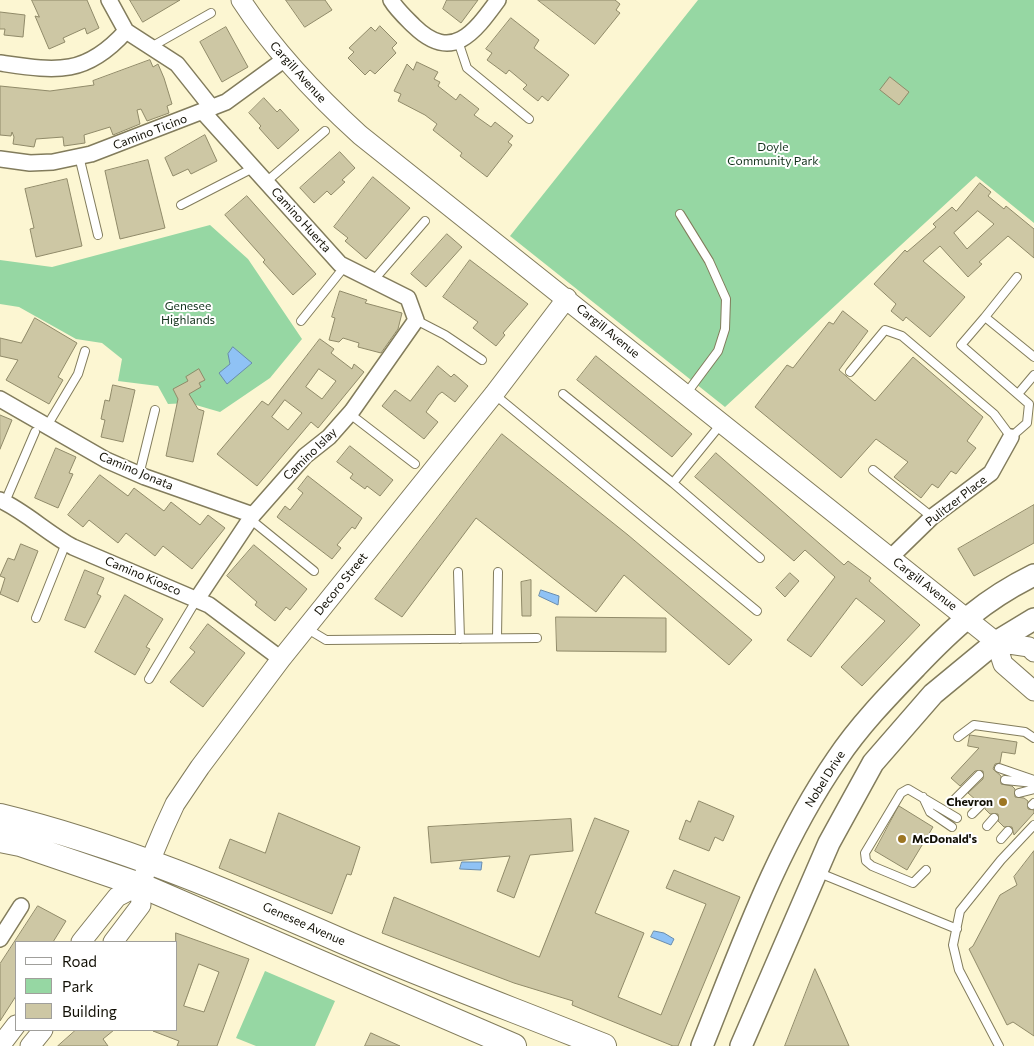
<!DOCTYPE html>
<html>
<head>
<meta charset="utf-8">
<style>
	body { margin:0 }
	#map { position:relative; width:1034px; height:1046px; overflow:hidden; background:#fcf6d2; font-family:Commissioner,sans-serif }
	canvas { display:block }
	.legend { position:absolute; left:15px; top:941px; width:162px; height:90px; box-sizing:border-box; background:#fff; border:1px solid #a09f9b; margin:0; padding:6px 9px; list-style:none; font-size:15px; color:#110f04 }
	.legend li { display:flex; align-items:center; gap:10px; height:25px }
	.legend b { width:25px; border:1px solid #a09f9b }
</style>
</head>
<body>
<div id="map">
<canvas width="1034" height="1046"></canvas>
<ul class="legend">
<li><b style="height:6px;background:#fff"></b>Road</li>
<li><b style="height:14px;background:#96d7a3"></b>Park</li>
<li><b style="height:14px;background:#cdc7a4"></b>Building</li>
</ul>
</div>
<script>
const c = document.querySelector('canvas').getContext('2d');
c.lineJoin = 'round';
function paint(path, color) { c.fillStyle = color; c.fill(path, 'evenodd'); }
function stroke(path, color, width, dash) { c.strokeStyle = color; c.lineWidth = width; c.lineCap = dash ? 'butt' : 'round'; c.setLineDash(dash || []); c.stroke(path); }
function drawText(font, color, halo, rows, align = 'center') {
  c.font = font + ' Commissioner,sans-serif'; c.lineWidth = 4; c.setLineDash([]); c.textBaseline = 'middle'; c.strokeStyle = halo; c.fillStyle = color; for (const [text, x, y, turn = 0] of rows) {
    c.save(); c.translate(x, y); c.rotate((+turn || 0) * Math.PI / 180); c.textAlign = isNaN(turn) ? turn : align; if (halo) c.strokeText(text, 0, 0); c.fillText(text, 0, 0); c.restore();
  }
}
const green = new Path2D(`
	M698 0H1034V223L976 176 725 407 510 236Z
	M210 225 248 259 302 339 270 378 220 412 189 403 168 404 158 386 118 381 122 359 102 343 76 339 19 307 0 304V260L52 267Z
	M265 971 335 1001 315 1046H256L236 1038Z`);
const water = new Path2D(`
	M233 347 252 363 227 384 219 373 230 364 228 354Z
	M541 590 559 596 558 605 539 596Z
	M462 862H482L481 870 460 869Z
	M654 931 664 933 674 939 671 945 651 937Z`);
const building = new Path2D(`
	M32 0H87L99 28 87 34 85 28 63 38 65 42 49 49 35 16 39 17Z
	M130 0H180L143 22Z
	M286 0H325L332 10 305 27Z
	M447 0H478L461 23 443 9Z
	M538 0H615L620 4 616 10 620 13 595 44Z
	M0 12 25 15 23 37 4 35 5 29H0Z
	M511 18 539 40 534 48 569 75 548 101 542 96 538 101 523 89 527 85 509 70 506 74 487 60 492 53 486 49Z
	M380 26 397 43 392 48 396 53 375 74 370 70 365 75 348 58 354 52 349 48 371 27 375 31Z
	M226 27 248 67 222 82 200 42Z
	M150 60 153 67 158 64 164 78 172 104 167 106 169 113 147 121 141 109 137 110 140 124 113 135 110 127 84 135 85 143 64 146 63 137 36 139 34 147 13 144 14 137 12 132 11 136 0 135V86L50 91 94 85 93 81Z
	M417 62 438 72 434 79 440 82 438 86 456 100 460 94 479 109 474 115 491 127 495 122 513 136 508 142 512 145 487 177 460 156 462 153 433 130 437 124 425 115 398 101 401 94 394 91 407 64 413 70Z
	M890 77 909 92 899 105 880 90Z
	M264 98 277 112 280 109 299 130 278 149 259 128 261 126 249 113Z
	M205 135 217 161 191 174 188 169 173 176 165 158Z
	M340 152 355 168 342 180 345 182 331 195 327 191 314 203 300 188Z
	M148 160 165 228 120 239 105 171Z
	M373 177 410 208 366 259 345 241 348 238 334 227Z
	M67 179 82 246 36 257 30 229 34 228 25 189Z
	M980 183 991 192 988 196 1004 209 1006 206 1034 229V258L1008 236 979 262 982 264 968 277 940 246 923 261 965 297 930 337 906 317 903 321 891 311 896 304 874 284 905 250 907 252 936 227 933 224 952 207 956 211ZM978 211 994 224 967 249 954 233Z
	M247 196 316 274 293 295 263 262 265 260 225 215Z
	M447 234 462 247 426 287 411 274Z
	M470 260 528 304 503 333 505 335 496 346 473 328 478 322 443 297Z
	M340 291 367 300 365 303 402 313 398 329 381 353 358 347 359 343 343 338 339 342 329 340 335 318 332 317Z
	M843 311 868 331 839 370 875 401 913 357 983 417 967 441 976 448 956 474 951 471 938 488 932 484 921 498 894 477 908 462 876 439 841 478 755 407 787 365 793 368 829 322 833 324Z
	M35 318 77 343 58 377 63 380 49 404 6 380 18 360 0 356V338L21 343Z
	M320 339 334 349 331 353 352 369 354 364 364 372 318 428 311 422 257 486 217 454 262 401 268 405ZM319 369 336 381 322 399 306 387ZM285 400 302 413 288 430 272 417Z
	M596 356 692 434 672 457 577 380Z
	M438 366 451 377 454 374 468 386 455 402 442 392 438 395 426 412 438 422 424 439 382 406 395 390 410 401Z
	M199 369 205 380 199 383 201 387 189 394 198 409 204 411 193 462 166 456 178 399 173 389 188 381 186 377Z
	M113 385 135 390 123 442 101 437 105 420 101 419 105 400 109 401Z
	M0 415 12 420 0 449Z
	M502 434 628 535 752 640 729 665 624 575 596 612 476 518 402 617 375 599Z
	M350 446 393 480 380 496 367 486 365 489 350 478 353 474 337 462Z
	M56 448 76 457 69 473 73 474 58 508 35 498Z
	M716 453 844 565 848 561 871 578 869 581 920 625 862 686 841 667 885 621 856 598 811 657 787 640 835 577 805 550 794 561 695 477Z
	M100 475 128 496 134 488 164 511 171 502 200 525 208 515 225 528 192 569 163 546 155 556 126 533 118 543 89 520 83 527 68 515Z
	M308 476 362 518 355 529 352 527 337 545 341 548 332 559 277 517 285 506 290 510 303 493 298 489Z
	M1034 505V543L974 576 958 549Z
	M21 544 38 551 18 602 0 594 5 578 0 576 8 558 14 560Z
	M254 545 307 589 290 610 286 607 275 621 255 605 257 602 227 576Z
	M85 570 104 578 97 594 101 596 85 628 65 620Z
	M790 573 799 581 785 597 776 588Z
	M531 580V616H522L521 582Z
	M125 595 163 619 146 647 150 649 135 675 95 652Z
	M556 617 666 618V652L557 651Z
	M208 624 245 653 203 707 170 682 195 652 190 648Z
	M970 735 1017 742 1015 754 1002 752 1000 763 995 764 993 769 1001 776V784L1012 786 1015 789V797L1024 798 1028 801V809L1034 810V813L1014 835 1012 827H1004L998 821V814H990L985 809V801H977L968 793 983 779V771H975L960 786 951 778 979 748 968 746Z
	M699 801 734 816 723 841 715 837 709 851 679 839 686 820 690 822Z
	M899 806 933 827 907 870 875 851Z
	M279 813 360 847 351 875 347 874 332 914 219 868 230 839 265 853Z
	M595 818 629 831 595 913 644 933 618 997 661 1015 706 904 666 888 674 870 740 897 678 1046H673L572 1005 573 1001 514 983 382 933 394 897 539 957Z
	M571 819 573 851 530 855 514 898 497 891 510 856 431 863 428 827Z
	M1034 851V1036L1013 1022 1007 1025 969 949 973 946 1000 895 1017 885 1014 877Z
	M38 906 66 921 53 942H16V996L0 1021V964Z
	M176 933 249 959 217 1046H177L179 1041 153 1031 176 1030ZM199 964 219 972 204 1012 184 1006Z
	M815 969 825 991 849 1046H785Z
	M76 1030H114L103 1039 108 1046H58Z
	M371 1033 400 1046H365Z`);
const service = new Path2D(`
	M458 41 467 68 529 119
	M151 47 211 13
	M79 156 98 235
	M266 182 325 131
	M181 205 253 168
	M680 214 709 261 726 299 725 329 718 351 686 394
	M373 281 425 221
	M985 317 1017 277
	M416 320 445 335 482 360
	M301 321 345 266
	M850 372 885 330 902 336 994 414 1011 437 1027 423 1029 404 961 345 985 317 1034 357
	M494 394 757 611
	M563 394 673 483
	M1018 394 1034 375
	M350 414 415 464
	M721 424 673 483 760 558
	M47 426 78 374 85 351
	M873 470 932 517
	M139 475 155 410
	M5 502 35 432
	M250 519 314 571
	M458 572 460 639
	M36 618 66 543
	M306 628 326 640 537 638
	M497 638 498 572
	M149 679 197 599
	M958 737 974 725 1025 732 1034 738
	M999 768 1034 780
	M1005 780 1034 783
	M1019 793 1034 789
	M923 797 930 812 952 827
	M955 799 979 775
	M1032 805 1034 803
	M972 814 981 805
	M987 826 994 818
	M1001 839 1008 831
	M926 870 913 883 872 866 866 861 865 853 901 793 908 789 957 818
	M817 872 957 929
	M999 1046 959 970 953 945 960 911 1001 860 1034 825`);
const minor = new Path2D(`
	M109 0 126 31 177 64 212 108
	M391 0C397 10 406 18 414 26 452 63 474 33 498 0
	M0 63C55 71 85 77 126 31
	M0 159 30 163 53 162 91 154 226 102 285 59
	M0 399 106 460 145 477 253 515
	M0 500C26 512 47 533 73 547L209 605 281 659
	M891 557 932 517 991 473 1011 437
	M197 599 253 515 305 456 329 437 352 411 416 320 408 298 340 264 203 112
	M0 939 21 906`);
const tertiary = new Path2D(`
	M241 0C274 51 315 94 360 135L996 642
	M996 642 1003 664 1034 691
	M996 642 1029 647 1034 652
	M81 942 117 897 140 885
	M113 942 141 905 140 885 164 828 175 804 200 767 281 659 494 394 567 298
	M0 1046 16 1025
	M30 1046 43 1030`);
const secondary = new Path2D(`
	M702 1046C741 949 777 846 837 759 859 726 888 696 916 667 953 628 985 599 1034 575
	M741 1046 829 843 873 763 933 694 996 642 1034 619`);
const primary = new Path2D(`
	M0 816C119 845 232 893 344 942 430 979 517 1011 604 1046
	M0 840 20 844 140 885 514 1046`);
const markers = [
	[1003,802,5,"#9d7623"],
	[902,839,5,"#9d7623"]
];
const streetNames = [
	["Cargill Avenue",298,72,48],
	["Camino Ticino",150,132,-21],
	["Camino Huerta",301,220,48],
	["Cargill Avenue",608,331,39],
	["Camino Islay",310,454,-44],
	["Camino Jonata",136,471,23],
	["Pulitzer Place",956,501,-38],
	["Camino Kiosco",143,576,23],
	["Decoro Street",341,584,-51],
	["Cargill Avenue",925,584,38],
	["Nobel Drive",825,779,-58],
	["Genesee Avenue",304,924,24]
];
const parkNames = [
	["Doyle",773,147],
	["Community Park",773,161],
	["Genesee",188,306],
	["Highlands",188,320]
];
const poiNames = [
	["Chevron",993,802],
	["McDonald's",912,839,"left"]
];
paint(green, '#96d7a3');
paint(water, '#8fc2f5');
stroke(water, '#698cad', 1);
paint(building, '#cdc7a4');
stroke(building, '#908a69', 1);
stroke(service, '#827c5c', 10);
stroke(minor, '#827c5c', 18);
stroke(tertiary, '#827c5c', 21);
stroke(secondary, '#827c5c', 24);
stroke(primary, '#827c5c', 26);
stroke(service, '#fff', 8);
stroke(minor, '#fff', 15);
stroke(tertiary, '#fff', 19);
stroke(secondary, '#fff', 21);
stroke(primary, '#fff', 24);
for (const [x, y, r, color] of markers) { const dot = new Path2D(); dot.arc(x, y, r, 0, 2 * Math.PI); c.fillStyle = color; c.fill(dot); stroke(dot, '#fff', 2); }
drawText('12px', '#110f04', '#fff', streetNames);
drawText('12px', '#11311a', '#fff', parkNames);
drawText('bold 12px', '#110f04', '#fff', poiNames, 'right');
</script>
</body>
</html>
